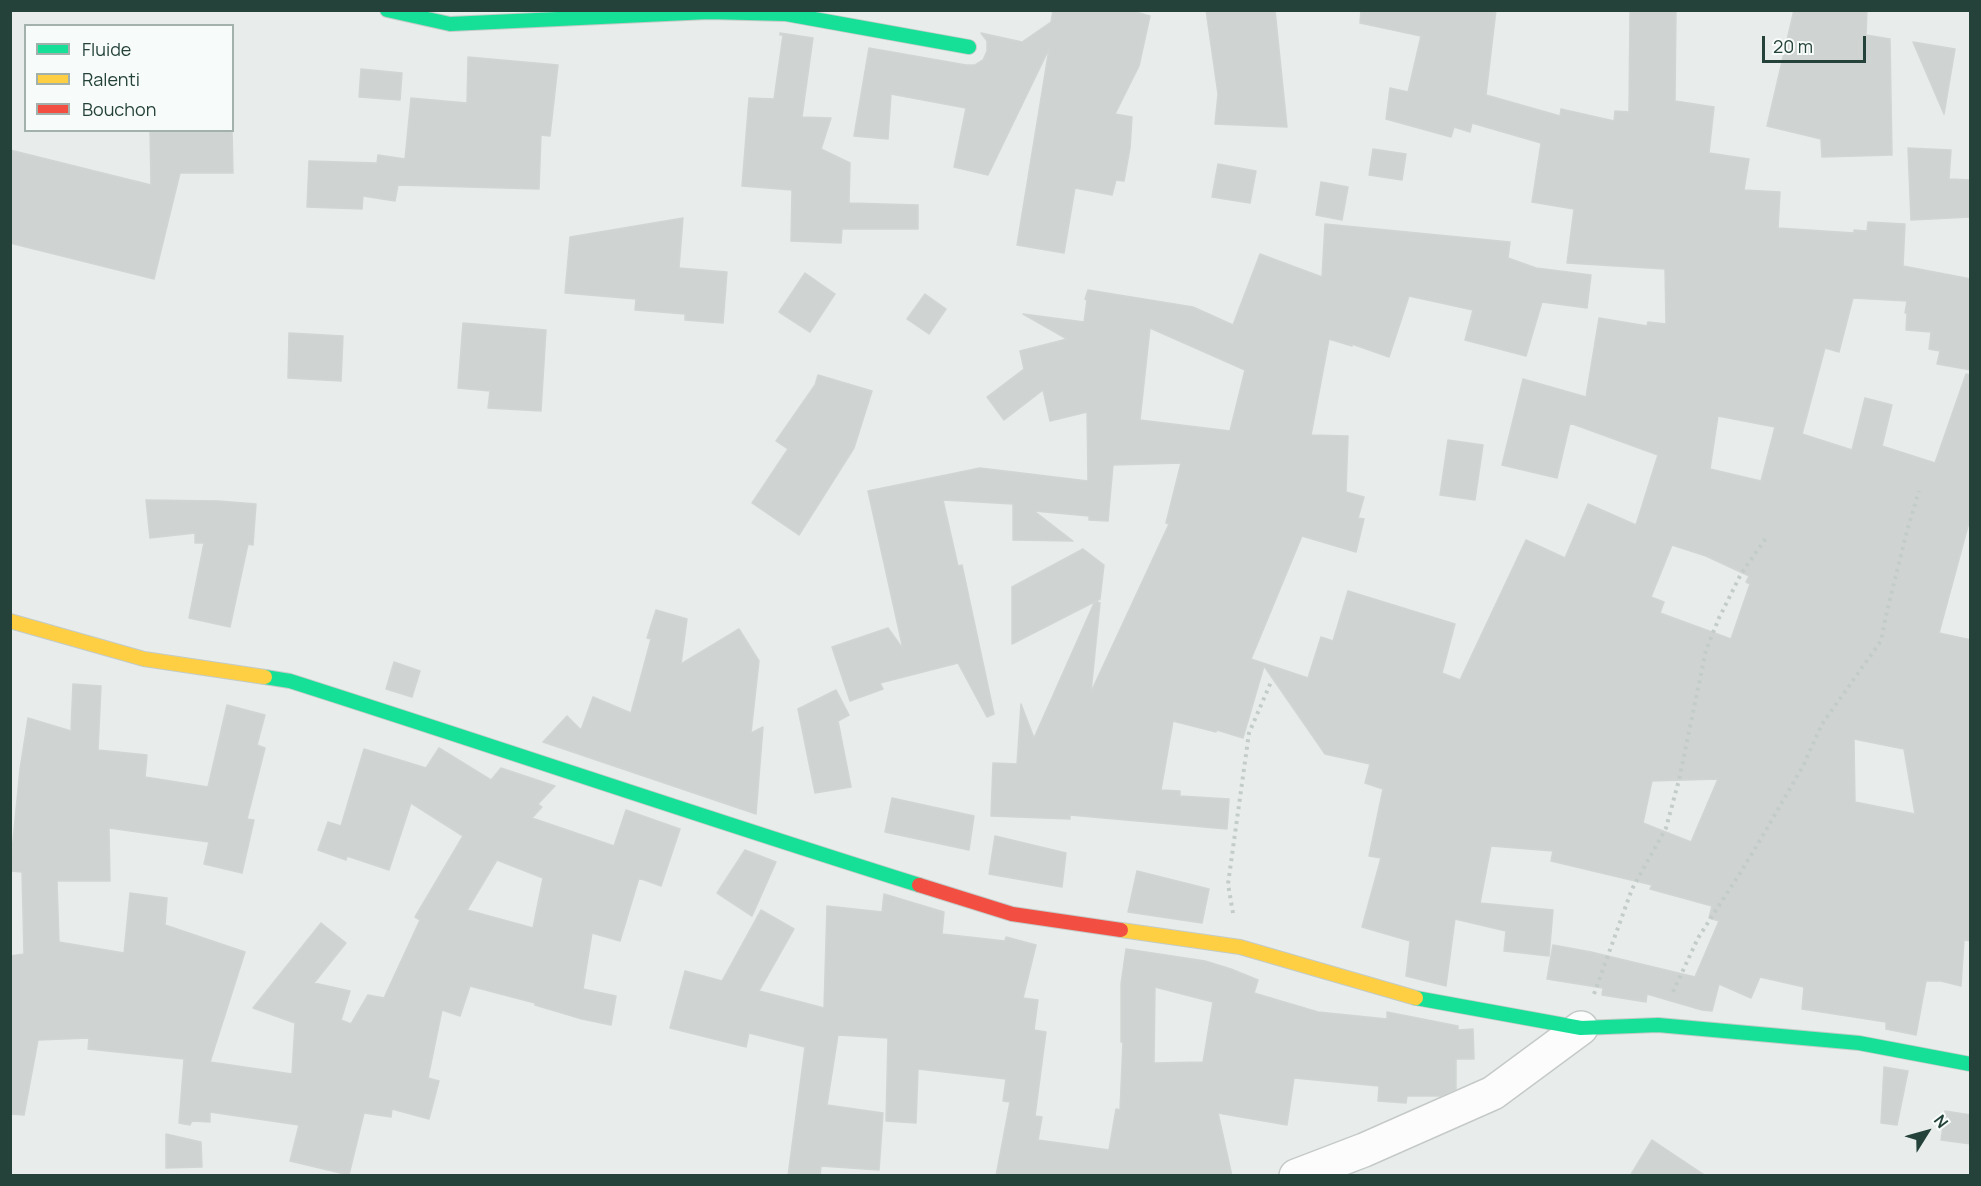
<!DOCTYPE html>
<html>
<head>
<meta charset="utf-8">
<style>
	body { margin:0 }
	#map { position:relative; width:1981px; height:1186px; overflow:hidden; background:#e8edeb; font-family:Manrope,sans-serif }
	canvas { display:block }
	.frame { position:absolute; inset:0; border:12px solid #24423a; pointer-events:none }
	.legend { position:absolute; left:24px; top:24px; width:210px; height:108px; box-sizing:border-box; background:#f7fbf9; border:2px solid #a3b1ad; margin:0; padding:8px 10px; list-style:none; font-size:18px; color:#24423a }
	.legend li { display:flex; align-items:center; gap:12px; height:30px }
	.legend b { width:30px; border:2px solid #a3b1ad }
	.north { position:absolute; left:1897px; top:1102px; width:60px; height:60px; -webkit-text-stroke:4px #f7fbf9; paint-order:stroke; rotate:53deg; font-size:16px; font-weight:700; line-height:24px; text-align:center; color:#24423a }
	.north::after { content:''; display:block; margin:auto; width:21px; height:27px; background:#24423a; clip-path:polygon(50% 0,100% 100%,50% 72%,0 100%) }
	.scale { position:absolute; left:1762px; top:36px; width:104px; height:27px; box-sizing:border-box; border:3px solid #24423a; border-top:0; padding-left:8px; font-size:18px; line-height:21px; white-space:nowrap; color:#24423a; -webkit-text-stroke:4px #f7fbf9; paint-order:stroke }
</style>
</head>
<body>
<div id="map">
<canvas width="1981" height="1186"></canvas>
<div class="frame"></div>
<ul class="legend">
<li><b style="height:8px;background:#16e098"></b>Fluide</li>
<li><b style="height:8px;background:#ffcf43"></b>Ralenti</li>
<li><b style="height:8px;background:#f24e42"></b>Bouchon</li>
</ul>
<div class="north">N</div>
<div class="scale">20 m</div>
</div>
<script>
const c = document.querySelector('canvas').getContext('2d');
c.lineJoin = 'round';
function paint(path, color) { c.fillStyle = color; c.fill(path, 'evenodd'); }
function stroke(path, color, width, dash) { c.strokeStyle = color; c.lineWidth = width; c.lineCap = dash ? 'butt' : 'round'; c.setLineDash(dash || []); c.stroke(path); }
const building = new Path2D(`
	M1053 10H1129L1150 16 1139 66 1115 114 1132 117 1130 148 1124 181 1116 180 1112 195 1075 188 1064 253 1017 245 1049 49 988 175 954 167 966 108 891 94 888 139 854 136 869 48 966 65H975L983 60 987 51V41L981 33 1022 42 1051 22Z
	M1206 10H1275L1287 127 1215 124 1218 94Z
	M1361 10H1496L1486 95 1560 116 1561 109 1614 121 1615 111 1629 112 1630 10H1676L1675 101 1714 107 1709 153 1749 159 1744 190 1780 192 1778 228 1854 233V230L1867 231 1868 222 1905 224 1903 266 1971 279V370L1937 364 1940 351 1929 349 1931 332 1906 330 1907 313H1905L1907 301 1853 298 1839 352 1825 348 1802 434 1852 450 1865 398 1892 405 1882 446 1935 463 1966 374 1971 375V515L1939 633 1971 640V941L1964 940 1961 986 1941 981H1926L1916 1035 1886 1029V1022L1802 1009 1804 987 1760 977 1751 998 1719 984 1712 1011 1702 1010 1647 994 1646 1002 1602 995 1603 988 1547 979 1553 945 1591 952 1695 977 1719 921 1709 918 1712 906 1650 889 1652 885 1551 861 1553 851 1491 846 1480 903 1553 910 1549 956 1504 951 1506 931 1455 919 1446 986 1406 976 1410 941 1362 927 1381 858 1369 856 1383 789 1365 783 1370 764 1325 754 1264 666 1243 738 1217 730 1216 732 1173 721 1161 790 1180 791V796L1229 799 1227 829 1070 815V819L991 816 993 763 1017 764 1021 704 1034 738 1095 601 1100 603 1091 692 1169 524 1166 523 1181 463 1113 465 1108 521 1089 520V516L1034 511 1073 541 1013 540V504L943 500 958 566 962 565 994 714 987 717 958 663 880 683 883 689 850 701 832 647 888 628 903 649 868 491 980 468 1088 481 1087 412 1050 421 1043 390 1004 420 987 397 1024 369 1020 351 1067 339 1023 314 1084 322 1087 300 1085 299 1088 290 1193 307 1233 325 1260 254 1322 277 1325 224 1510 242 1508 258 1536 268 1591 275 1587 308 1542 302 1526 356 1465 340 1473 310 1409 296 1389 357 1352 344V346L1329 339 1311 435 1348 436 1346 492 1364 497 1358 518 1364 519 1356 552 1302 536 1251 659 1308 678 1321 637 1333 641 1348 591 1455 624 1442 673 1460 680 1526 540 1565 558 1588 504 1636 525 1658 455 1570 423 1557 478 1502 465 1523 379 1586 397 1599 318 1647 326 1648 322 1666 324 1665 269 1567 263 1574 209 1532 202 1541 143 1472 123 1470 132 1454 127 1451 137 1386 119 1390 88 1408 92 1421 36 1360 23ZM1150 328 1245 370 1230 431 1140 420ZM1718 416 1775 427 1761 481 1710 469ZM1672 545 1706 556 1749 576 1746 582 1750 584 1731 639 1660 613 1664 602 1651 597ZM1854 739 1904 749 1915 814 1855 802ZM1718 779 1691 842 1643 823 1652 781Z
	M1794 10H1867L1866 35 1890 39 1892 155 1822 157 1821 139 1767 126Z
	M780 33 813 38 802 117 831 118 821 149 850 163 849 203 918 205V229H842L841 243 791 241 792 190 742 186 749 98 774 99 783 35H780Z
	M1913 42 1955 49 1944 114Z
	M468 57 558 65 550 136 541 135 539 189 398 185 395 201 363 196 362 209 307 207 309 161 377 163 378 155 405 159 411 98 467 103Z
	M361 69 402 73 400 100 359 97Z
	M150 130H232L233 173H180L154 279 10 243V150L151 185Z
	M1908 148 1951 150 1949 179 1971 180V217L1911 220Z
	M1373 149 1406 154 1402 180 1369 175Z
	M1218 164 1256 171 1250 203 1212 197Z
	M1321 182 1348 187 1342 220 1316 215Z
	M683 218 679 268 727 272 723 323 685 320V314L635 310 636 299 565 293 570 237Z
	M805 273 835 294 810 332 779 312Z
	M925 294 946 309 929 334 907 319Z
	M463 323 546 330 541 411 488 408 490 391 458 388Z
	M289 333 343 336 341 381 288 378Z
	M818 375 872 391 854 448 799 535 752 503 788 449 776 441 815 385Z
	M1448 440 1483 445 1475 500 1440 495Z
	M146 500 218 501 256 504 253 545 248 544 230 627 189 618 204 543H195V533L150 538Z
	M1083 549 1104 565 1100 599 1012 644V587Z
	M656 610 687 619 681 664 739 629 759 661 751 733 763 727 756 814 543 742 567 716 581 730 593 697 631 713 651 639 647 638Z
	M394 662 420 671 412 697 386 689Z
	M73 684 101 686 98 750 147 755 145 777 208 787 227 705 265 715 257 745 265 748 247 819 254 820 242 873 204 864 209 842 109 828 110 881H57L59 942 124 953 130 893 167 898 165 925 245 952 210 1062 292 1074 295 1023 253 1008 321 923 346 943 314 983 350 991 341 1020 351 1024 368 995 384 998 420 920 415 917 463 836 411 803 389 870 347 856 346 860 318 850 328 822 341 826 364 749 426 768 439 748 491 780 501 768 555 786 538 804 542 807 532 818 614 846 626 810 680 829 661 886 639 878 620 941 592 933 583 989 616 996 611 1025 582 1019 535 1005V1003L470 986 460 1016 442 1010 428 1078 439 1081 429 1119 392 1109 391 1117 364 1113 349 1175 290 1161 299 1125 210 1112V1122L192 1121 190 1125 179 1123 184 1059 88 1049 89 1038 38 1040 24 1115 10 1114V956L24 954 22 872 10 871 20 769 28 718 71 731ZM497 860 543 878 533 928 467 910Z
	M836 690 849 715 838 721 851 787 815 793 798 709Z
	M892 798 974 816 969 850 885 832Z
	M995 836 1066 853 1062 887 989 874Z
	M745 850 776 862 752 916 717 893Z
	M1137 871 1209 889 1202 923 1128 912Z
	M884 894 944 912 942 934 1005 941 1006 937 1036 945 1023 998 1038 1000 1034 1030 1046 1032 1035 1116 1042 1117 1038 1140 1109 1150 1116 1109 1120 1110 1123 1042H1121V984L1126 949 1205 961 1231 969 1258 980 1254 993 1318 1012 1387 1019V1012L1458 1026V1030L1473 1029 1474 1059H1456V1089L1441 1096H1407L1406 1103 1378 1101 1379 1086 1294 1078 1287 1125 1218 1113 1232 1176H996L1010 1102 1003 1101 1006 1079 918 1069 916 1123 886 1121 888 1038 838 1035 827 1105 883 1113 879 1170 821 1166 820 1176H788L805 1047 749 1033 746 1047 670 1028 685 971 722 981 761 910 794 929 759 991 824 1008 827 906 882 912ZM1155 987 1213 1002 1203 1062 1154 1063Z
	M1884 1067 1908 1071 1897 1125 1881 1123Z
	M1945 1111 1971 1115V1144L1941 1140Z
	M166 1134 201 1142 202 1167 166 1168Z
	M1652 1140 1706 1176H1630Z`);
const path = new Path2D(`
	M1233 913 1228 884 1249 733 1271 682
	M1673 992 1698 938 1742 870 1766 830 1803 766 1822 724 1881 641 1887 611 1907 531 1919 491
	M1594 994 1632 889 1666 828 1679 780 1706 650 1719 618 1741 574 1766 538`);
const street = new Path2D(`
	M1296 1176 1364 1150 1493 1093 1581 1028`);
const fast = new Path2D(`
	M387 10 450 24 709 12 786 14 969 47
	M265 677 290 681C500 748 708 819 919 885
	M1416 998 1581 1028 1658 1025 1859 1043 1970 1064`);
const slow = new Path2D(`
	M10 621 144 659 265 677
	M1121 930 1240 947 1416 998`);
const jam = new Path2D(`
	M919 885 1012 914 1121 930`);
paint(building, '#cfd4d2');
stroke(building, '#d1d6d4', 1.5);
stroke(street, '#c5cac8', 36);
stroke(fast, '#c3cbc8', 16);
stroke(slow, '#c3cbc8', 16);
stroke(jam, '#c3cbc8', 16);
stroke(path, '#c3ccca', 4, [3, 4.5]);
stroke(street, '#fcfcfc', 33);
stroke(fast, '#16e098', 14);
stroke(slow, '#ffcf43', 14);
stroke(jam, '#f24e42', 14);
</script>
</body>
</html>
